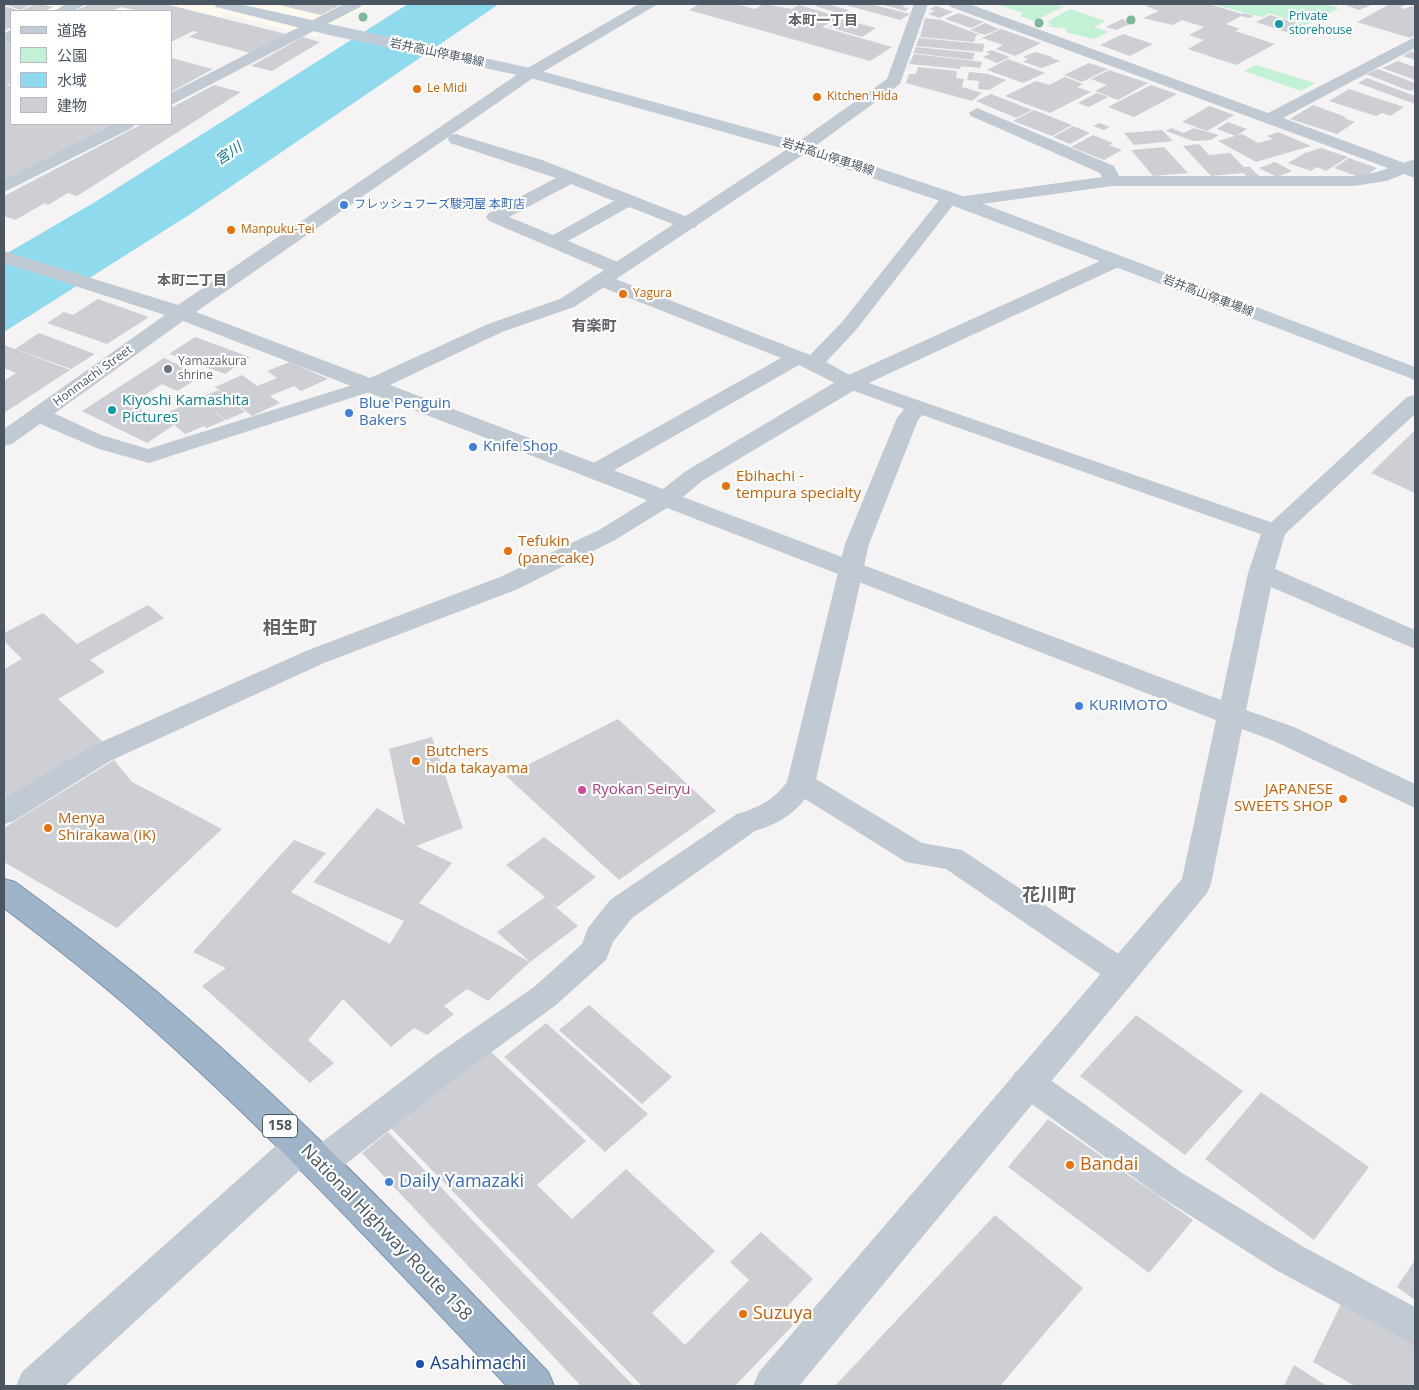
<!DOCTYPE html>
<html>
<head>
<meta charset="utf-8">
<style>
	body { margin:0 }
	#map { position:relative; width:1419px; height:1390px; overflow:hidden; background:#f5f3f3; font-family:"Open Sans","Noto Sans JP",sans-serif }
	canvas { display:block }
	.frame { position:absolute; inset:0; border:5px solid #4a5661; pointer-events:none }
	.legend { position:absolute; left:10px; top:10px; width:162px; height:115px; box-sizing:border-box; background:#fff; border:1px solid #b7bbc0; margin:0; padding:6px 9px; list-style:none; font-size:15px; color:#4a5661 }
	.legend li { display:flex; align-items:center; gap:10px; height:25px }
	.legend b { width:25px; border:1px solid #b7bbc0 }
</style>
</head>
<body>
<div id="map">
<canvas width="1419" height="1390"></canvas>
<div class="frame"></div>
<ul class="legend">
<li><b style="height:6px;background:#c1cbd6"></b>道路</li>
<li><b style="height:14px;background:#c3f1d5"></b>公園</li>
<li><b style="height:14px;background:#90daee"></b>水域</li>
<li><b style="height:14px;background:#cdcfd5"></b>建物</li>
</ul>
</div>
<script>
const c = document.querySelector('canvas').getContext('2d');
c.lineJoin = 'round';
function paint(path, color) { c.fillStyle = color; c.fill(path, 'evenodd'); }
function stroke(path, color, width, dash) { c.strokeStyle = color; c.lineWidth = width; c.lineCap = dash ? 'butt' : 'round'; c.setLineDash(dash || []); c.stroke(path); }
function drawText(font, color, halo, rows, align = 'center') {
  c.font = font + ' "Open Sans","Noto Sans JP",sans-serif'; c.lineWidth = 4.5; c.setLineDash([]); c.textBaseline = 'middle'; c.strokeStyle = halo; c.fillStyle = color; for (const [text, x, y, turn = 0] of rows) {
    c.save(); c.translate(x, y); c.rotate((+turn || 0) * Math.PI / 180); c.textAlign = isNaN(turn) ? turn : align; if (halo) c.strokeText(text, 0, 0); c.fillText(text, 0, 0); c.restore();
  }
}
const commercial = new Path2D(`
	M4 4H371L315 37 225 14 171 42V11H11V123L4 126Z`);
const green = new Path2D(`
	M1054 4 1063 7 1034 21 1020 16 1023 13 999 5Z
	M1212 4H1326L1339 8 1306 25 1269 13 1262 17Z
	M1070 9 1105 21 1094 27 1109 32 1094 39 1065 32 1068 30 1059 27 1056 28 1048 26 1051 24 1047 22Z
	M1256 65 1315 83 1301 91 1244 71Z`);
const water = new Path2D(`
	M408 4H499L189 215 4 332V255L95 202Z`);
const building = new Path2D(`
	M4 4H33L20 10Z
	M35 4H40L53 7 44 11 22 10Z
	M90 4H165L286 34 251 53 189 37 198 32 193 31 171 42V11H138L121 7 112 11H74Z
	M275 4H342L321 15Z
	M700 4H736L755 9 764 4 792 9 799 5 840 17 822 27 892 47 870 61 689 10Z
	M819 4H827L849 10 842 14 815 6Z
	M842 4H871L910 14 900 20Z
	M880 4H907L902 7 909 8 905 11Z
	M1151 4H1209L1242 14 1245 13 1254 16 1249 18 1241 16 1226 24 1240 29 1235 31 1275 44 1236 65 1188 49 1204 40 1189 35 1204 27 1182 20 1172 25 1143 18 1159 11 1146 6Z
	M1342 4H1374L1359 10Z
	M1390 4H1407L1400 7 1405 9 1411 6 1415 7V35L1410 38 1357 22Z
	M4 6 21 11H11V27L4 31Z
	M936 6 953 12 939 18 928 14 935 11 929 9Z
	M958 13 984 22 971 28 945 19Z
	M1270 15 1303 25 1289 33 1256 22Z
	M925 18 941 20 980 35H976L974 42 920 37Z
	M843 19 876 28 862 37 829 27Z
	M1122 19 1132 23 1116 30 1106 27Z
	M985 23 999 29 985 35 970 30Z
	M1001 29 1041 43 1015 56 996 49 1003 45 982 38Z
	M1123 34 1153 44 1130 56 1100 45Z
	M303 37 320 42 272 71 251 66Z
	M919 38 984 44 983 52 916 46Z
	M11 41V83L7 85 11 86V124H112L4 183V44Z
	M916 47 975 53 972 60 913 53Z
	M991 50 1010 57 997 63 983 57 990 54 986 52Z
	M1411 51 1415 53V60L1403 56Z
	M1035 52 1053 57 1051 58 1060 61 1042 68 1023 62 1028 59 1023 57Z
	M914 54 982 62 980 68 961 66 960 69 909 64Z
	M171 58 213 69 171 92Z
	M1008 59 1045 73 1023 83 987 70Z
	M1398 61 1415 67V80L1382 68Z
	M1089 63 1108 69 1082 82 1064 75Z
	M918 67 957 71 956 78 964 79 962 87 982 93 972 101 906 83 909 74H916Z
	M1378 69 1415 83V89L1410 91 1366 74Z
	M1109 70 1148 83 1118 100 1095 91 1107 85 1091 79Z
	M969 72 988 74 1006 80 989 90 978 89 979 81 967 80Z
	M1065 77 1083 84 1077 87 1091 92 1050 113 1005 96 1036 81 1049 85Z
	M1367 78 1415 96V104L1358 83Z
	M214 85 241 92 77 196 68 193 48 205 45 203 15 220 4 216V196L142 124H171V108Z
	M1151 85 1177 94 1134 117 1108 107Z
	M1349 89 1404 107 1390 116 1382 113 1376 116 1329 101Z
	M1097 93 1108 97 1089 107 1078 103Z
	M991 94 1032 110 1016 118 976 101Z
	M1313 105 1346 117 1344 118 1355 122 1337 134 1290 119Z
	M1209 106 1234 115 1207 131 1182 122Z
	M1034 110 1072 125 1052 136 1013 121Z
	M1228 122 1247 129 1236 136 1217 129Z
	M1099 123 1110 127 1104 130 1093 126Z
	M1073 126 1090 133 1070 144 1053 137Z
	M1171 128 1184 133 1194 128 1219 135 1211 140 1193 141 1166 131Z
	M1162 130 1173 141 1134 145 1124 133Z
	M1278 132 1311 146 1256 162 1218 141 1242 134 1258 143 1273 139 1267 136Z
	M1093 135 1113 143 1109 145 1122 150 1104 160 1071 147Z
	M1199 144 1209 155 1230 153 1244 167H1250L1259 176 1247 177 1243 173 1211 176 1183 146Z
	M1164 147 1188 173 1153 176 1131 150Z
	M1321 148 1348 157 1326 171 1317 167 1311 171 1288 163 1305 153Z
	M1349 158 1377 168 1362 178 1334 168Z
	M1275 162 1292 171 1277 177 1259 168Z
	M98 299 149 317 107 344 47 323 64 312 73 315Z
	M39 333 95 354 71 369 15 349Z
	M195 337 250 357 225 374 169 354Z
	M4 345 70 370 4 413V381L16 373 4 368Z
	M164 358 202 376 177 391 162 384 131 404 174 425 147 443 82 411Z
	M290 362 328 379 301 391 294 386 270 396 280 403 252 416 215 387 242 375 257 386 277 378 267 371Z
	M218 390 245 412 226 420 204 402 225 420 207 428 204 426 185 434 162 415Z
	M1415 430V493L1371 473Z
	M148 605 164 618 90 660 105 672 58 699 105 744 4 803V669L22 659 4 641V633L43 613 77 644Z
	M618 719 716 811 619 880 506 776Z
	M432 737 463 828 416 846 452 863 419 903 530 962 488 1001 467 989 444 1006 454 1014 427 1035 414 1028 391 1047 343 999 308 1040 334 1063 310 1083 202 986 226 968 193 952 294 840 326 853 291 892 390 944 404 921 313 882 377 808 405 825 389 749Z
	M114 760 132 782 222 829 117 928 4 862V828Z
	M544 837 596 877 557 907 550 902 578 926 530 962 497 932 545 897 506 865Z
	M589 1005 672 1077 642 1104 559 1030Z
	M1136 1015 1243 1091 1185 1155 1080 1076Z
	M546 1023 648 1114 605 1152 504 1057Z
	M489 1050 586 1141 537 1185 572 1219 626 1169 715 1251 652 1313 685 1345 749 1280 730 1262 761 1232 813 1279 783 1311 795 1323 735 1386H642L391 1128Z
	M1261 1092 1369 1167 1314 1240 1205 1159Z
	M1048 1119 1193 1220 1149 1273 1008 1167Z
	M388 1132 528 1278 634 1386H581L362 1153Z
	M995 1215 1083 1288 1000 1386H835Z
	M1415 1260V1300L1397 1287Z
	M1341 1304 1415 1341V1386H1355L1313 1362Z
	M1294 1365 1327 1386H1284Z`);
const service = new Path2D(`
	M914 4H928L900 84 807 152H795L793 148 795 144 887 79Z
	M977 108 1114 166 1119 176H1354L1377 172 1415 159V170L1386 181 1354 186H1112L960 207 953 205 856 330 826 362 857 379 1282 526 1286 531 1282 536 1274 538 1266 536 922 415 918 420 869 544 816 779 922 843 962 850 1132 963 1136 972 1132 981 1121 985 1110 981 946 869 906 862 805 799C792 816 775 825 755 831L632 918 613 942 606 960 556 1005 460 1075 333 1174 321 1179 309 1174 304 1163 309 1152 436 1055 534 987 582 944 588 928 610 900 737 814C758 808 774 800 787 782L845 544 897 418 904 409 843 387 799 365 604 476 596 478 588 476 585 471 588 466 781 358 594 284 591 280 594 276H608L810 355 842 322 944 194 950 193 958 197 1102 177 1100 173 971 116 969 113Z
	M456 134 542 160 695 220 698 224 695 228H683L629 207 568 241 625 265 627 269 625 273H611L489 221 486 217 489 213 556 178 450 143 448 139 450 135ZM571 184 614 201 553 235 509 217Z
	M372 379 379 381 382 385 379 389 149 463 99 449 31 420 28 415 31 410 39 409 47 410 101 435 148 449Z
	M667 491 675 493 678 498 675 503 615 540 518 589 324 663 110 761 14 821 4 824V799L90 747 306 651 500 577 599 530 659 493Z
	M1027 1067 1039 1072 1182 1173 1302 1246 1415 1307V1345L1276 1270 1158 1195 1015 1092 1011 1082 1015 1072Z`);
const minor = new Path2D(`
	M66 4H86L74 11H54Z
	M344 4H363L360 7 171 105V93Z
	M639 4H658L536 76 196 312 370 378 488 324 560 299 795 144H807L810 148 807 152 574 307 502 332 390 385 663 489 686 471 842 378 1109 257H1123L1126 261 1123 265 858 388 702 481 683 497 1221 700 1248 573 1262 531 1407 397 1415 395V414L1285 534 1275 569 1415 630V649L1271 587 1246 710 1294 727 1415 784V808L1274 741 1242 729 1211 884 1207 893 799 1386H753L759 1372 1182 879 1216 720 183 321 12 444 4 446V429L165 315 4 263V251L178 305 524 70Z
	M948 4H969L1268 113 1415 37V48L1283 118 1415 167V178L951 7Z
	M11 30V41L4 44V33Z
	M113 124H135L132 128 4 192V180Z
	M301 1130 314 1135 319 1146 314 1157 65 1386H16L22 1372 288 1135Z`);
const secondary = new Path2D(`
	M214 4H239L530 68 807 144 957 194 1415 367V380L943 202 795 152 527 77 329 35 216 7Z`);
const trunk = new Path2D(`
	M4 879 15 882C64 918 112 954 158 993 297 1110 422 1242 548 1372L554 1386H507C387 1259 268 1130 136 1014 94 977 49 942 4 908Z`);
const trees = [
	[363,17],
	[1131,20],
	[1039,23]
];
const markers = [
	[1279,24,5,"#0f9aa8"],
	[417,89,5,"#e8710a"],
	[817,97,5,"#e8710a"],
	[344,205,5,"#3f7fe0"],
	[231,230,5,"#e8710a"],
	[623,294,5,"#e8710a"],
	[168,369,5,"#6b7280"],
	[112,410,5,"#0f9aa8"],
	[349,413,5,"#3f7fe0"],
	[473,447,5,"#3f7fe0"],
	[726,486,5,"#e8710a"],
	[508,551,5,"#e8710a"],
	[1079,706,5,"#3f7fe0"],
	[416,761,5,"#e8710a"],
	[582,790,5,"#d1479c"],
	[1343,799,5,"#e8710a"],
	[48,828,5,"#e8710a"],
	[1070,1165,5,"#e8710a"],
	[389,1182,5,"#3f7fe0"],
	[743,1314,5,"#e8710a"],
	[420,1364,5,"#1a4fb4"]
];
const farCulturenames = [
	["Private",1289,17],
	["storehouse",1289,31]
];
const farStreetnames = [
	["岩井高山停車場線",437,53,12],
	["岩井高山停車場線",828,157,18],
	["岩井高山停車場線",1208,296,21],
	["Honmachi Street",93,376,-36]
];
const farFoodnames = [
	["Le Midi",427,89],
	["Kitchen Hida",827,97],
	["Manpuku-Tei",241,230],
	["Yagura",633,294]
];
const farShopnames = [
	["フレッシュフーズ駿河屋 本町店",354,205]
];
const farWorshipnames = [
	["Yamazakura",178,362],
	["shrine",178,376]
];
const farNeighbourhoodnames = [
	["本町一丁目",823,21],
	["本町二丁目",192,281]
];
const farWaternames = [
	["宮川",229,154,-34]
];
const shields = [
	[280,1126,35]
];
const shieldNames = [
	["158",280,1126]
];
const farQuarternames = [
	["有楽町",594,327]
];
const cultureNames = [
	["Kiyoshi Kamashita",122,401],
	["Pictures",122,418]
];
const shopNames = [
	["Blue Penguin",359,404],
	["Bakers",359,421],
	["Knife Shop",483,447],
	["KURIMOTO",1089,706]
];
const foodNames = [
	["Ebihachi -",736,477],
	["tempura specialty",736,494],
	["Tefukin",518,542],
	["(panecake)",518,559],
	["Butchers",426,752],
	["hida takayama",426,769],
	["JAPANESE",1333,790,"right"],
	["SWEETS SHOP",1333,807,"right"],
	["Menya",58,819],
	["Shirakawa (iK)",58,836]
];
const hotelNames = [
	["Ryokan Seiryu",592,790]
];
const quarterNames = [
	["相生町",290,629],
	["花川町",1049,896]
];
const nearFoodnames = [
	["Bandai",1080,1165],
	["Suzuya",753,1314]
];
const nearShopnames = [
	["Daily Yamazaki",399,1182]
];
const nearStreetnames = [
	["National Highway Route 158",386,1233,46]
];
const nearTransitnames = [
	["Asahimachi",430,1364]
];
paint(commercial, '#fdf9ef');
paint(green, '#c3f1d5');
paint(water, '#90daee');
paint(building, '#cdcfd5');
stroke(trunk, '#7690ad', 2);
paint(service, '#c1cad2');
paint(minor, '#c1cad2');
paint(secondary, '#c1cbd6');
paint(trunk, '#9fb4c9');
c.fillStyle = '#7bb799';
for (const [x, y] of trees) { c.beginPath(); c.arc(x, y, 4.5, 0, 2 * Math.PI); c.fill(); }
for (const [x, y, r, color] of markers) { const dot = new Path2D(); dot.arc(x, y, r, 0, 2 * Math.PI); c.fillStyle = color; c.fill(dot); stroke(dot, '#fff', 2); }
drawText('12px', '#0d838f', '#fff', farCulturenames, 'left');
drawText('12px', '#4a5661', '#fff', farStreetnames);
drawText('12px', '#c56008', '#fff', farFoodnames, 'left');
drawText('12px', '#366cbe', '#fff', farShopnames, 'left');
drawText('12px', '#5b616d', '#fff', farWorshipnames, 'left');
drawText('bold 14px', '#5f6368', '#fff', farNeighbourhoodnames);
drawText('italic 14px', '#0c7c9b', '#fff', farWaternames);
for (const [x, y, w] of shields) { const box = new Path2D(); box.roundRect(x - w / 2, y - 11.5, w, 23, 4); c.fillStyle = '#fff'; c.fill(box); stroke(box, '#4a5661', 1); }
drawText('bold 14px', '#4a5661', null, shieldNames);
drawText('bold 15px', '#5f6368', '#fff', farQuarternames);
drawText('15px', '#0d838f', '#fff', cultureNames, 'left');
drawText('15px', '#366cbe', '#fff', shopNames, 'left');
drawText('15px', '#c56008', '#fff', foodNames, 'left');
drawText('15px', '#b23c85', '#fff', hotelNames, 'left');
drawText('bold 18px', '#5f6368', '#fff', quarterNames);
drawText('18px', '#c56008', '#fff', nearFoodnames, 'left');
drawText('18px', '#366cbe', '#fff', nearShopnames, 'left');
drawText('18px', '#4a5661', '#fff', nearStreetnames);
drawText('18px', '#164399', '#fff', nearTransitnames, 'left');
</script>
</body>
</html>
